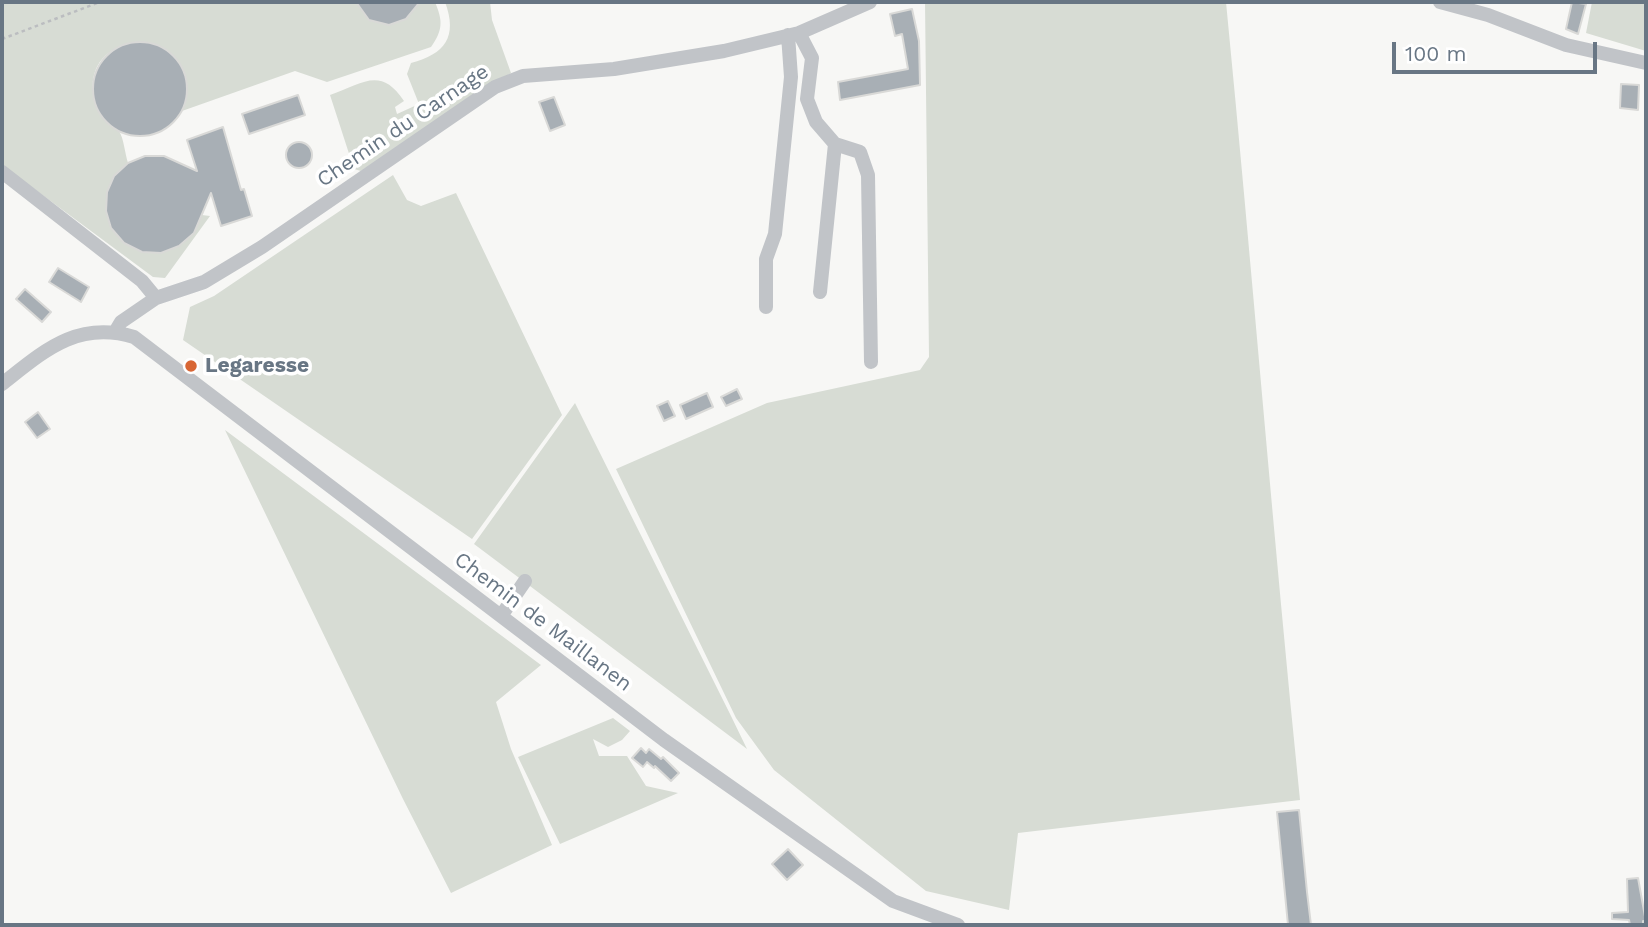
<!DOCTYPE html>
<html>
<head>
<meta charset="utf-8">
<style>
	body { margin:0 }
	#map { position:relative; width:1648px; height:927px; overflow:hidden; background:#f7f7f5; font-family:"Work Sans",sans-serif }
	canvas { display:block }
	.frame { position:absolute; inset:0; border:4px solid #687684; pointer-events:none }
	.scale { position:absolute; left:1392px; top:42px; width:205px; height:32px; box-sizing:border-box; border:4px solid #687684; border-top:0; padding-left:9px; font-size:21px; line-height:24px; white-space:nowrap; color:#687684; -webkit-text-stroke:5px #fff; paint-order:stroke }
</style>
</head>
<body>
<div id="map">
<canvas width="1648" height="927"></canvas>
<div class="frame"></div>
<div class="scale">100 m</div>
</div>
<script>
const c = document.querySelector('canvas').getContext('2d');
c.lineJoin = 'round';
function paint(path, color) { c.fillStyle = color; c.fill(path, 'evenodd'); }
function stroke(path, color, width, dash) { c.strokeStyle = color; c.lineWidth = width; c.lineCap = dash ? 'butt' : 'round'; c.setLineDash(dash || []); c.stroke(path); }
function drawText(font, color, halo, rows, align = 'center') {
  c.font = font + ' "Work Sans",sans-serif'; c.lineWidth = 7; c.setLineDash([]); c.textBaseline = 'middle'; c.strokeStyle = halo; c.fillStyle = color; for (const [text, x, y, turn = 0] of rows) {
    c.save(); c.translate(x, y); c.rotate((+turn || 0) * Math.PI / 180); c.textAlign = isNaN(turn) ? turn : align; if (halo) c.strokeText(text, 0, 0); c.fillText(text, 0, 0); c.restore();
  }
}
const green = new Path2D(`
	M2 2H435C443 21 443 30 431 47L327 82 295 71 182 111C209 25 86 23 93 92 96 120 107 115 119 131 124 139 125 154 128 163 107 183 102 201 111 228L161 253C183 245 192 236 202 215L210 216 165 278 153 277 2 165Z
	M445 2H490L492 20 511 73 361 171 354 169 330 95C363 83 381 66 404 101L395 107 397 114 419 104 407 74 411 63C445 54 458 37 445 2Z
	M925 2H1226C1252 268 1273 534 1300 800L1018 833 1009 910 926 891 774 770 736 718 616 469 767 403 920 370 929 357Z
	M1592 2H1646V51L1586 33Z
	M393 175 407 200 421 206 456 193 562 415 472 539 183 340 190 307 214 296Z
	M575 403 731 716 747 749 474 544Z
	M225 430 541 665 496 702 511 749 552 845 451 893 403 799Z
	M613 718 630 731 622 740 608 747 593 739 599 756H627L646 786 678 793 560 844 518 757Z`);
const building = new Path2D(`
	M356 2H420L406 19 389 25 369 20Z
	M1572 2 1586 4 1578 34 1566 29Z
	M912 9 919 41 920 85 840 100 838 82 908 69 902 34 895 36 890 14Z
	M93 89a47 47 0 1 1 94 0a47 47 0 1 1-94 0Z
	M1621 84 1639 85 1638 110 1620 108Z
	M298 95 305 115 249 134 242 114Z
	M554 97 565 125 550 131 539 102Z
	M223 127 241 190 244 189 252 216 221 226 211 193 194 233 179 246 161 253 142 252 124 243 111 228 106 211 107 192 114 176 128 163 145 156H164L197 171 187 140Z
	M286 155a13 13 0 1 1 26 0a13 13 0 1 1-26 0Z
	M58 268 89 287 81 302 49 282Z
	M25 289 51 312 42 322 16 299Z
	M737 389 742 399 726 406 721 397Z
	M707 393 713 407 686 419 680 405Z
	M668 401 675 416 664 421 657 406Z
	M38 412 50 429 37 438 25 422Z
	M641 748 646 753 649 749 661 759 663 757 679 773 671 781 655 766 654 768 647 762 643 767 632 758Z
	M1299 810 1307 892 1311 925H1288L1277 812Z
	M788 849 803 865 787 880 772 864Z
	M1638 878 1646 922 1643 921V925H1630L1629 920 1612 919V913L1628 912 1627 879Z`);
const path = new Path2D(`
	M2 39 100 2`);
const minor = new Path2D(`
	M1440 2 1488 15 1566 45 1646 63
	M799 33 812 58 807 99 816 122 835 144 820 292
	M835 144 860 152 868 175 871 362
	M2 172 142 281 156 298
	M766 307V259L775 234 791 77 788 35
	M115 332 121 322 156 298 204 282 262 247 495 87 523 76 614 69 724 51 799 33 870 2
	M2 384C44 351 77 320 134 337L664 740 893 901 958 925
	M501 616 525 581`);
const markers = [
	[191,366,7,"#d86634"]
];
const streetNames = [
	["Chemin du Carnage",403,126,-34],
	["Chemin de Maillanen",543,622,37]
];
const poiNames = [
	["Legaresse",205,366]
];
paint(green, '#d7dcd4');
paint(building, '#a8afb5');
stroke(building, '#d9d9d7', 2);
stroke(path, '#bbbdc0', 2.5, [3.5, 3.5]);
stroke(minor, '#c1c4c8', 14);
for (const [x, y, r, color] of markers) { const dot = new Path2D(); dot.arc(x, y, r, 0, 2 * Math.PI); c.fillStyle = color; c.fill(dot); stroke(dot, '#fff', 2.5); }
drawText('21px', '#687684', '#fff', streetNames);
drawText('bold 21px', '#687684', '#fff', poiNames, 'left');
</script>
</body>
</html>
